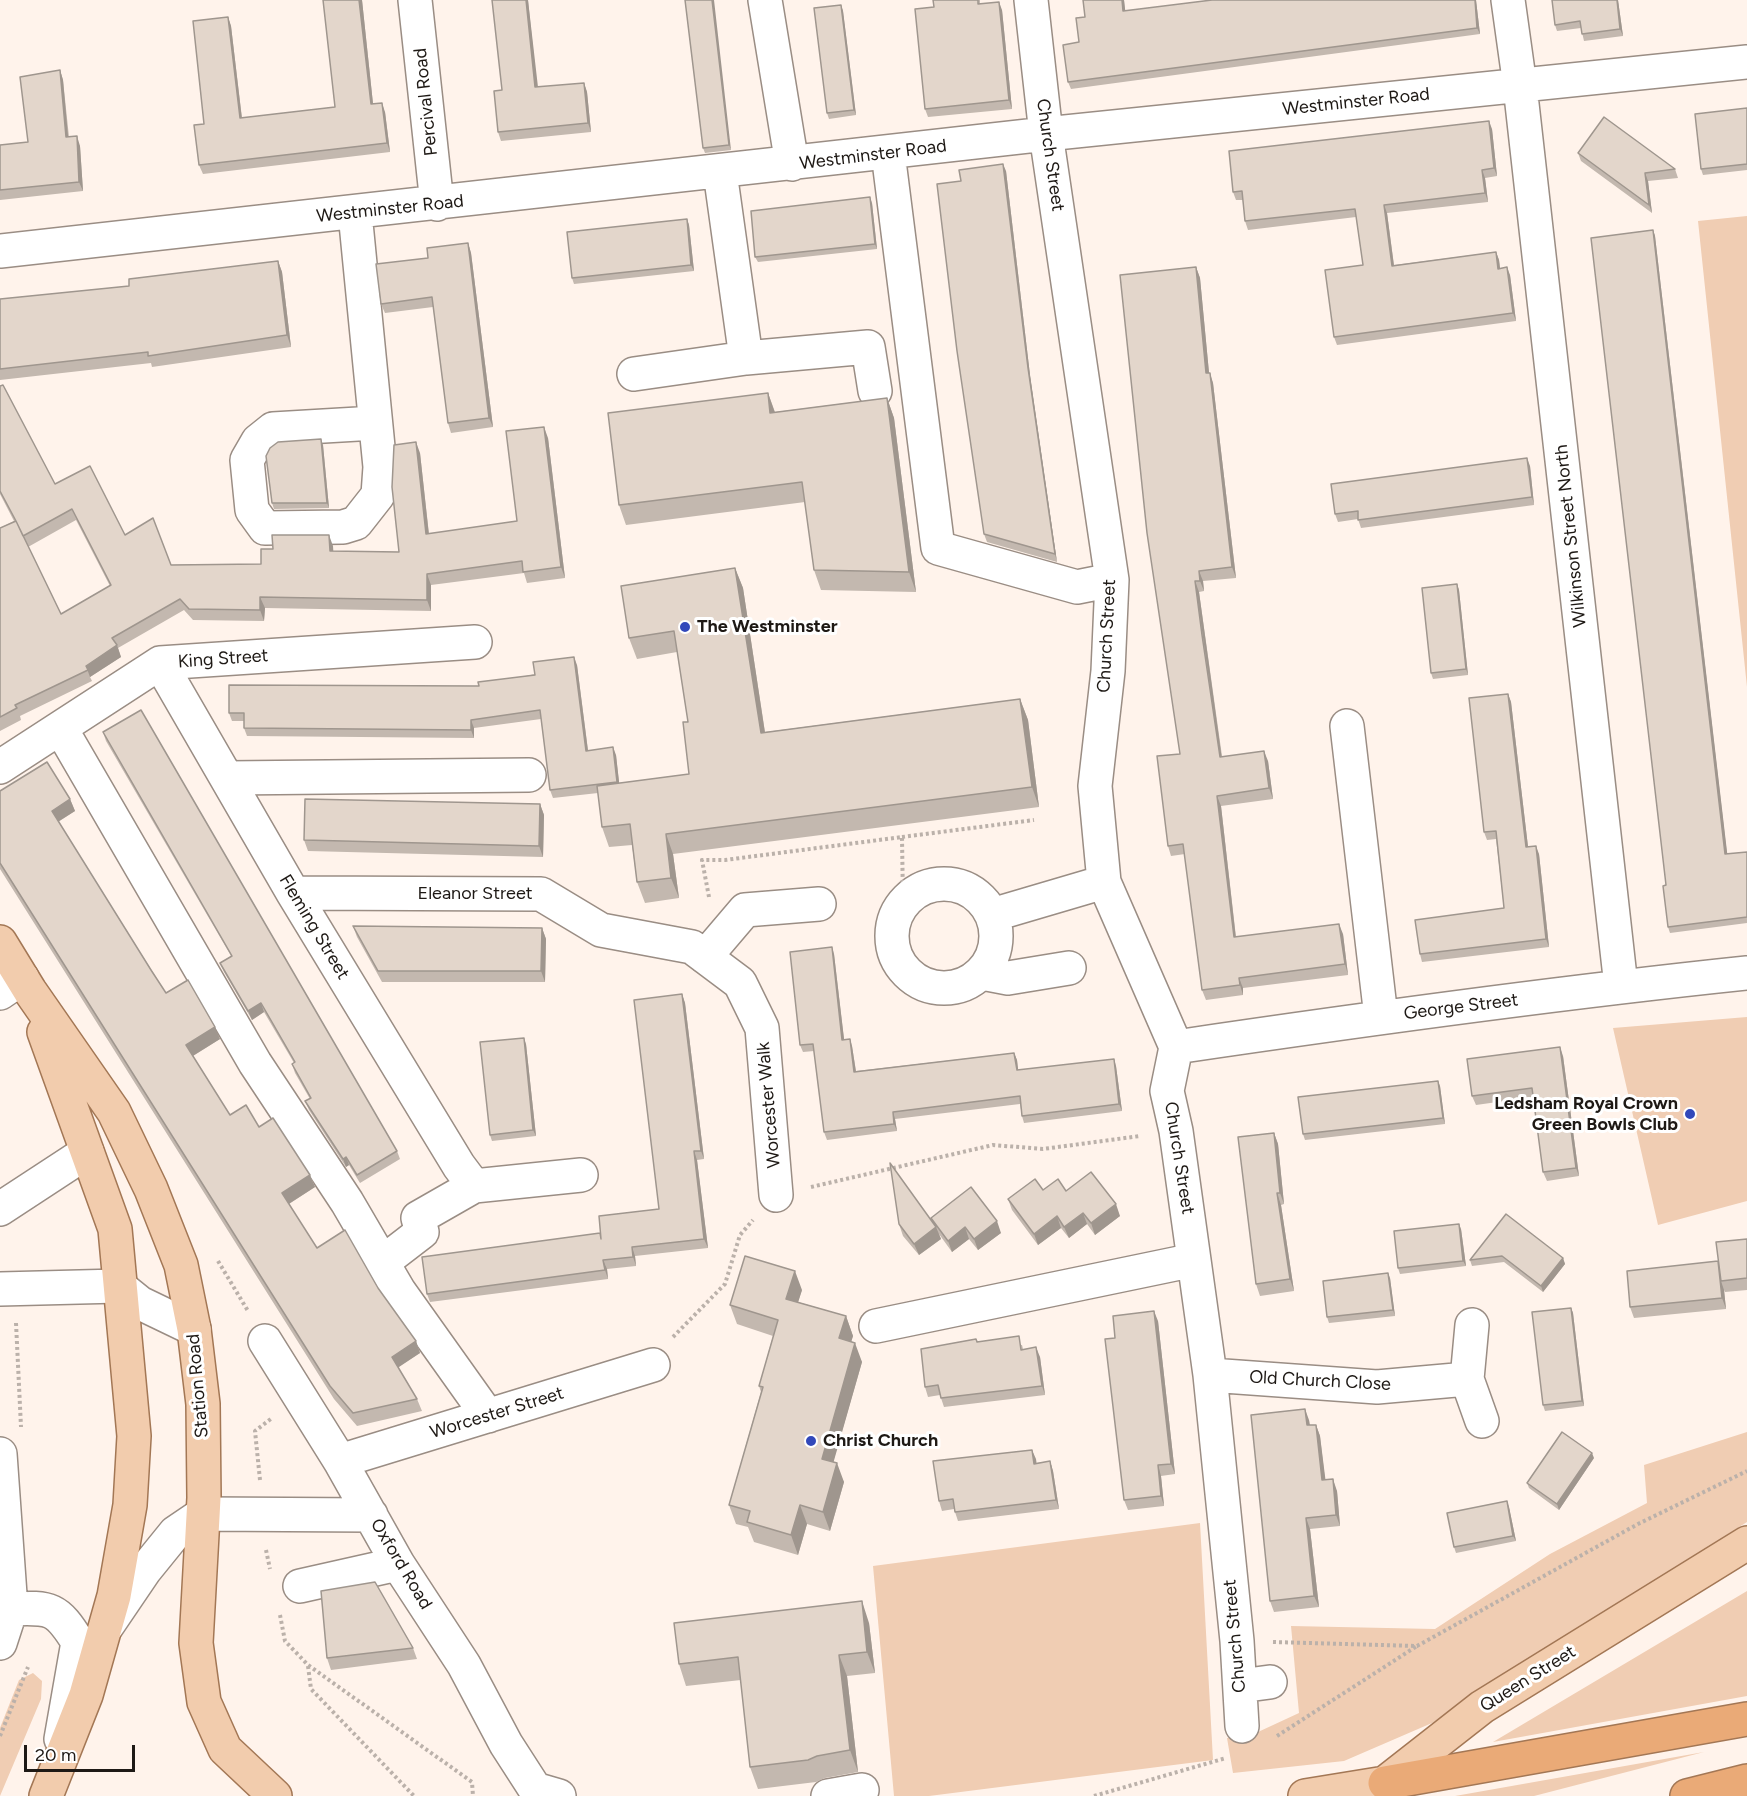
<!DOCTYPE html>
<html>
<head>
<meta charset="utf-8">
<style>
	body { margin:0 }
	#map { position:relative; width:1747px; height:1796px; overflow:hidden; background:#fff3eb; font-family:Figtree,sans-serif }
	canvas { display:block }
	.scale { position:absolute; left:24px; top:1745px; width:111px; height:27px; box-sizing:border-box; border:3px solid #1e1915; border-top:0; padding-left:8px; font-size:18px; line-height:21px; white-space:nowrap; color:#1e1915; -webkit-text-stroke:4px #fff; paint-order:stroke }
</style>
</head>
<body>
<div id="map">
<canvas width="1747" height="1796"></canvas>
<div class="scale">20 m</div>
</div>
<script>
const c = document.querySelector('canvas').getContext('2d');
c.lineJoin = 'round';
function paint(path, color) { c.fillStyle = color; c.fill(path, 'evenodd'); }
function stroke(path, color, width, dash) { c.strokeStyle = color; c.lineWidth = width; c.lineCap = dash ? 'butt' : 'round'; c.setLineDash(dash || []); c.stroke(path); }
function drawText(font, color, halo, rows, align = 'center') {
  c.font = font + ' Figtree,sans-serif'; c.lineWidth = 6; c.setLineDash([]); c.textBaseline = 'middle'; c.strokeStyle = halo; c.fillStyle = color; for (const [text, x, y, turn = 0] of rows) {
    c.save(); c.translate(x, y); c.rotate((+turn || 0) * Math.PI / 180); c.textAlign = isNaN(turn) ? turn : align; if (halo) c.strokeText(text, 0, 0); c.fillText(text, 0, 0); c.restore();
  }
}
const green = new Path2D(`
	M1747 216V687L1698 221Z
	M1747 1017V1201L1658 1225 1613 1028Z
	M1747 1432V1522L1432 1723 1344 1761 1233 1773 1227 1738 1258 1732 1299 1713 1291 1626 1435 1629 1550 1554 1647 1503 1644 1465Z
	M1200 1523 1213 1760 929 1796H894L873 1566Z
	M1747 1591V1696L1493 1742Z
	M33 1673 42 1681 41 1699 0 1796V1728L19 1680Z
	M1704 1752 1534 1796H1455Z`);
const path = new Path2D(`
	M902 837 1034 820
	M709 897 702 860H725L902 837 903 902
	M811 1187 993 1145 1043 1149 1140 1136
	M218 1261 248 1311
	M16 1323 21 1427
	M673 1337 725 1284 740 1235 753 1220
	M260 1480 255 1431 272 1418
	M266 1550 270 1569
	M280 1615 285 1641 308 1665 472 1782 473 1796
	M1273 1642 1417 1646 1638 1524 1747 1471
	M308 1666 311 1689 414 1796
	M0 1736 28 1667
	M1277 1736 1417 1646
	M1094 1796 1226 1758`);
const minor = new Path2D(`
	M415 0 437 204
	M765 0 792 164
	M1031 0 1046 134 1112 580 1108 671 1095 786 1104 882 1176 1047 1167 1091 1176 1131 1210 1375 1237 1641 1242 1726
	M1508 0 1520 86 1621 986
	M888 153 938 548 1077 587 1112 580
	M720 172 746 358 868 347 875 391
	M355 213 380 467 378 495 356 523 343 527 265 528 252 510 247 460 258 441 273 429 375 423
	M0 251 1046 134 1747 62
	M634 374 746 358
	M160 663 293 893 459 1166 474 1186
	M1347 726 1381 1017
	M61 729 255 1063 347 1202 399 1291 488 1416
	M0 767 160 663 475 642
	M227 778 529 775
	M892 936a52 52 0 1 1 104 0a52 52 0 1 1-104 0Z
	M293 893 541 894 601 930 692 947 740 983 762 1028 776 1195
	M992 915 1104 882
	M705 957 745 910 819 904
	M982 973 1008 978 1069 968
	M0 993 22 978
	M1176 1047C1366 1019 1556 993 1747 973
	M0 1209 87 1152
	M383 1262 422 1232 418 1218 474 1186 581 1175
	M0 1289 119 1286 140 1303 194 1329
	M1472 1325 1467 1379 1482 1421
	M876 1326 1194 1260
	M265 1341 340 1461 398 1564 464 1665 506 1744 535 1789 559 1796
	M1210 1375 1377 1387 1467 1379
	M0 1454 11 1609 0 1643
	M340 1461 653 1365
	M300 1586 398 1564
	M11 1609C51 1607 57 1608 78 1642L61 1739
	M107 1626 145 1570 175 1533 203 1514 371 1515
	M1240 1686 1270 1682
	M828 1796 862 1790`);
const major = new Path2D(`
	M0 942 30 991 114 1112 151 1189 181 1265 194 1329 203 1404 204 1498 196 1643 204 1702 225 1749 275 1796
	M44 1032 115 1229 134 1436 130 1505 114 1596 86 1695 46 1796
	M1305 1796 1385 1783 1482 1707 1747 1543`);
const highway = new Path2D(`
	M1385 1783 1747 1719
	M1687 1796 1747 1781`);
const wall = new Path2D(`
	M323 0H362L373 104 385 112 390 152 203 174 199 165 204 124 228 17 231 26 242 118 335 107Z
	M528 0 537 87 584 83 587 92 591 132 501 141 498 132 502 90Z
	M685 0 731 150 705 153 703 148Z
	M933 0H980V4L1002 10 1012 109 928 117 925 109 934 7Z
	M1083 0H1124L1125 11 1476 0 1480 34 1071 89 1068 82 1085 17Z
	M1552 0H1618L1623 36 1584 41 1581 28 1557 31 1555 25Z
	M841 5 843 11 856 115 829 119 827 113Z
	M60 70 63 80 69 137 80 146 83 191 0 200V145L28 142Z
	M1747 108V170L1703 175 1701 169Z
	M1492 129 1497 176 1485 178 1488 202 1387 213 1394 265 1496 252 1499 260 1500 268 1510 275 1516 321 1337 345 1334 337 1363 265 1356 217 1248 230 1245 221 1243 200H1236L1233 192Z
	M1578 153 1675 169 1678 178 1648 181 1652 213 1581 161Z
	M1006 171 1030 375 1057 562 987 542 984 534 961 181Z
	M872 203 877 249 758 262 755 257Z
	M687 219 689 225 694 271 574 284 572 278Z
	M1653 230 1655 236 1727 854 1747 852V923L1670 933 1668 927 1666 885Z
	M468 243 471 253 493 427 451 433 448 423 433 307 385 313 381 304 428 258Z
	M278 261 282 272 291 347 152 367 151 363 0 380V299L129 286Z
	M1196 267 1200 278 1209 373 1213 383 1236 578 1203 581 1204 591 1199 592 1222 756 1268 761 1273 799 1221 806 1236 937 1343 934 1348 975 1243 988V995L1206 1000 1202 990 1185 854 1171 856 1168 846 1180 754Z
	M0 386 55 484 125 535 171 565 261 564 273 549 333 546V551L399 552 420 453 429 534 517 521 548 438 565 578 527 583 524 573 431 585V611L265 608 264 621 193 620 184 610 118 648 121 657 90 677 92 681 20 716 21 720 0 731V528L14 521 0 494ZM76 520 110 586 61 614 28 547Z
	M768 393 775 412 887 398 894 418 916 592 821 590 814 570 805 502 626 525 619 505Z
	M323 445 329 508 274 509 272 503Z
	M1530 466 1534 505 1361 528 1358 519 1338 522 1335 514Z
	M735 568 743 588 765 732 1020 699 1028 720 1039 807 673 854 679 898 645 903 637 882 632 845 609 847 602 827 598 793 553 798 550 790 541 719 474 728V738L247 736 244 728V721H232L229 713 479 686 577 665 588 750 616 755 619 783 689 774 688 722 677 652 637 659 629 638Z
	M1457 584 1459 590 1468 675 1433 679 1431 673Z
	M1508 694 1511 702 1528 847 1539 854 1549 947 1422 962 1420 954 1504 908 1496 839 1487 840 1484 832Z
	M103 732 397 1151 400 1159 360 1183 349 1165 346 1167 309 1110 305 1101 310 1099 295 1073 292 1064 294 1063 264 1012 252 1020 224 972 220 963 231 956 106 741Z
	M0 791 70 799 75 811 58 822 166 993 220 1039 193 1056 230 1115 259 1127 310 1175 315 1187 289 1204 317 1248 378 1288 416 1341 420 1353 398 1367 417 1399 422 1411 357 1426 334 1399 0 869Z
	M540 804 544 815 543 857 308 851 304 840Z
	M353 926 542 928 546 939 545 982H382L357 937Z
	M834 954 844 1040 852 1046 856 1071 1014 1053 1017 1060 1018 1070 1116 1066 1122 1111 1024 1123 1022 1116 1020 1104 895 1119 897 1131 827 1140 824 1132 814 1051 803 1052 800 1045Z
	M682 994 685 1003 704 1159 697 1160 708 1248 635 1256 636 1266 607 1269 608 1279 430 1302 427 1294 600 1234 659 1209Z
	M526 1044 536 1136 492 1141 490 1135Z
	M1563 1056 1579 1176 1547 1181 1543 1172 1533 1097 1476 1105 1472 1096Z
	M1440 1086 1445 1124 1305 1140 1303 1134Z
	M1274 1133 1278 1144 1284 1204 1281 1205 1294 1291 1260 1296 1256 1284Z
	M1043 1190 1066 1191 1120 1216 1095 1235 1087 1224 1069 1238 1061 1228 1038 1245 1012 1210 1008 1199Z
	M1506 1214 1563 1258 1565 1264 1543 1292 1504 1262 1472 1266 1470 1260Z
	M931 1218 1001 1233 978 1250 969 1239 952 1252 939 1234 941 1239 919 1255 903 1236 899 1224 933 1222Z
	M1461 1229 1466 1266 1400 1274 1398 1268Z
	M1747 1239V1290L1725 1292 1724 1290 1726 1309 1634 1318 1630 1307 1719 1262Z
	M1390 1278 1395 1316 1329 1323 1327 1317Z
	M802 1290 798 1302 846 1316 853 1336 851 1342 862 1362 833 1462 844 1482 830 1531 807 1524 798 1555 754 1542 748 1527 736 1524 729 1505 761 1392 759 1386 773 1336 737 1324 730 1305Z
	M1571 1308 1573 1313 1584 1406 1545 1411 1543 1405Z
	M1158 1321 1175 1474 1161 1476 1164 1506 1128 1510 1124 1500 1115 1338Z
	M976 1339 978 1342 1022 1345 1023 1349 1040 1357 1045 1395 944 1407 940 1395 928 1397 925 1387Z
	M1309 1420 1310 1425H1316L1320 1436 1325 1480 1337 1491 1340 1526 1310 1529 1319 1607 1274 1612 1270 1601Z
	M1032 1450 1036 1463 1050 1461 1053 1471 1059 1509 958 1521 954 1509 942 1511 939 1501Z
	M1594 1458 1559 1510 1529 1488 1527 1483Z
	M1509 1507 1516 1541 1456 1553 1454 1547Z
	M869 1623 875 1673 847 1676 858 1772 825 1778 816 1782 758 1789 750 1767 741 1680 686 1686 679 1664Z
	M413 1648 417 1659 331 1670 327 1658Z`);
const shadedWall = new Path2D(`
	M359 0H362L374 113 371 104Z
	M526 0H528L539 96 535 87Z
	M712 0H714L731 150 729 145Z
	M1122 0H1124L1126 17 1123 11Z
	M1475 0H1476L1480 34 1477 28Z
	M1617 0H1618L1623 36 1620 29Z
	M999 2 1002 10 1012 109 1009 100Z
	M841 5 843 11 856 115 854 110Z
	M228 17 231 26 243 128 240 118Z
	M60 70 63 80 69 147 66 137Z
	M584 83 587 92 591 132 588 123Z
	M382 103 385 112 390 152 387 143Z
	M1489 121 1492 129 1497 176 1494 168Z
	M77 136 80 146 83 191 79 182Z
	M1003 164 1006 171 1030 375 1057 562 1055 554 1028 368Z
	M1482 170 1485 178 1488 202 1485 193Z
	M1645 173 1648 181 1652 213 1649 205Z
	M870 197 872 203 877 249 875 244Z
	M1384 205 1387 213 1395 274 1392 266Z
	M687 219 689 225 694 271 691 265Z
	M1653 230 1655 236 1728 860 1725 854Z
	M468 243 471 253 493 427 489 418Z
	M1496 252 1499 260 1501 277 1498 269Z
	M278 261 282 272 291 347 287 335Z
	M1196 267 1200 278 1210 383 1206 373Z
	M1507 267 1510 275 1516 321 1513 313Z
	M1210 373 1213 383 1236 578 1232 567Z
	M768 393 775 413H770Z
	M887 398 894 418 916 592 909 572Z
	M544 427 548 438 565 578 561 567Z
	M321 439 323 445 329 508 327 503Z
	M416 442 420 453 430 545 426 534Z
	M1527 458 1530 466 1534 505 1532 497Z
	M329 535 333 546 334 562 330 551Z
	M735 568 743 588 768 753 761 733Z
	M1199 571 1203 581 1204 591 1200 581Z
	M427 574 431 585V611L427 600Z
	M1195 581 1199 592 1223 767 1220 757Z
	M1457 584 1459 590 1468 675 1466 669Z
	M260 597 265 608 264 621 260 610Z
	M117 645 121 657 90 677 86 666Z
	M574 657 577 665 589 759 586 751Z
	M1508 694 1511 702 1529 855 1526 847Z
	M1020 699 1028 720 1039 807 1032 787Z
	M471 720 474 728V738L471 730Z
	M613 747 616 755 620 790 617 782Z
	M1264 751 1268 761 1273 799 1269 788Z
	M1217 796 1221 806 1237 948 1234 937Z
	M70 799 75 811 56 823 52 811Z
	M540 804 544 815 543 857 539 846Z
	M666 834 673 854 679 898 671 878Z
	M1536 846 1539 854 1549 947 1546 939Z
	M1339 924 1343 934 1348 975 1345 964Z
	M542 928 546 939 545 982 541 971Z
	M832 947 834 954 845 1047 842 1040Z
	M1239 978 1243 988V995L1240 985Z
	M682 994 685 1003 704 1159 701 1151Z
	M261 1003 264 1012 252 1020 248 1011Z
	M215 1027 220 1039 191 1057 186 1045Z
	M524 1038 526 1044 536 1136 533 1130Z
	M850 1039 852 1046 857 1079 854 1072Z
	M1560 1047 1563 1056 1579 1176 1576 1168Z
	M1014 1053 1017 1060 1019 1077 1017 1070Z
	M1114 1059 1116 1066 1122 1111 1119 1104Z
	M1438 1081 1440 1086 1445 1124 1443 1118Z
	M893 1112 895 1119 897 1131 894 1124Z
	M1274 1133 1278 1144 1284 1204 1280 1193Z
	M694 1151 697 1160 708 1248 704 1239Z
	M346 1157 349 1165 346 1167 343 1159Z
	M310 1175 315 1187 287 1205 282 1193Z
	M1277 1193 1281 1205 1294 1291 1290 1279Z
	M1116 1204 1120 1216 1095 1235 1091 1223Z
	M1083 1213 1087 1224 1069 1238 1064 1227Z
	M1057 1216 1061 1228 1038 1245 1034 1234Z
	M997 1221 1001 1233 978 1250 974 1239Z
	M1459 1224 1461 1229 1466 1266 1463 1261Z
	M936 1227 941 1239 919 1255 914 1244Z
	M965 1227 969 1239 952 1252 948 1241Z
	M632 1247 635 1256 636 1266 633 1257Z
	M1563 1258 1565 1264 1543 1292 1541 1286Z
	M603 1260 607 1269 608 1279 605 1270Z
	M1718 1261 1721 1281 1724 1290 1726 1309 1722 1298Z
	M795 1271 802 1290 793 1318 786 1299Z
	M1388 1273 1390 1278 1395 1316 1393 1310Z
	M1571 1308 1573 1313 1584 1406 1582 1401Z
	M1154 1311 1158 1321 1175 1474 1171 1464Z
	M846 1316 853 1336 846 1358 839 1338Z
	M416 1341 420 1353 396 1369 392 1357Z
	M855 1343 862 1362 829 1478 822 1459Z
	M1036 1347 1040 1357 1045 1395 1042 1386Z
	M1305 1409 1309 1420 1311 1437 1307 1425Z
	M1316 1425 1320 1436 1327 1492 1322 1480Z
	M1032 1450 1036 1459 1038 1473 1034 1464Z
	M1592 1453 1594 1458 1559 1510 1557 1504Z
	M1050 1461 1053 1471 1059 1509 1056 1500Z
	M837 1463 844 1482 830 1531 823 1512Z
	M1158 1465 1161 1476 1164 1506 1161 1496Z
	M1333 1479 1337 1491 1340 1526 1336 1515Z
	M1507 1501 1509 1507 1516 1541 1513 1536Z
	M800 1505 807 1524 798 1555 791 1535Z
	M1306 1518 1310 1529 1319 1607 1314 1596Z
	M862 1601 869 1623 875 1673 867 1652Z
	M839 1655 847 1676 858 1772 850 1750Z`);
const building = new Path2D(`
	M323 0H359L371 104 382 103 387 143 199 165 194 125 204 124 193 21 228 17 240 118 335 107Z
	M492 0H526L535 87 584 83 588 123 498 132 494 91 502 90Z
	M685 0H712L729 145 703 148Z
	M933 0H978V4L999 2 1009 100 925 109 915 9 934 7Z
	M1083 0H1122L1123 11 1212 0H1475L1477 28 1068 82 1063 45 1079 42 1076 18 1085 17Z
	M1552 0H1617L1620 29 1582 34 1580 21 1555 25Z
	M841 5 854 110 827 113 814 8Z
	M60 70 66 137 77 136 79 182 0 190V145L28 142 20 77Z
	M1747 108V164L1701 169 1695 114Z
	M1604 117 1675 169 1645 173 1649 205 1578 153Z
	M1489 121 1494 168 1482 170 1485 193 1384 205 1392 266 1496 252 1498 269 1507 267 1513 313 1334 337 1325 270 1363 265 1355 209 1245 221 1242 191 1233 192 1229 151Z
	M1003 164 1028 368 1055 554 984 534 957 351 937 184 961 181 959 170Z
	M870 197 875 244 755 257 751 211Z
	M687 219 691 265 572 278 567 232Z
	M1653 230 1725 854 1747 852V917L1668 927 1663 886 1666 885 1591 238Z
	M468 243 489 418 448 423 432 297 381 304 376 264 428 258 427 248Z
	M278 261 287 335 148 356V352L0 369V299L129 286V279Z
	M1196 267 1206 373H1210L1232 567 1199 571 1200 581H1195L1202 635 1220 757 1264 751 1269 788 1217 796 1234 937 1339 924 1345 964 1239 978 1240 985 1202 990 1183 844 1168 846 1157 756 1180 754 1147 533 1120 275Z
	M3 385 55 484 90 466 125 535 153 518 171 565 261 564V549H273L272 535H329L330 551 399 552 392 487 394 445 416 442 426 534 517 521 506 431 544 427 561 567 523 572 522 561 427 574V600L260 597V610L189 609 180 599 112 638 117 645 86 666 88 670 15 705 17 708 0 717V528L16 521 0 491V386ZM72 509 111 585 61 614 16 521 23 536Z
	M768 393 770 413 887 398 909 572 814 570 802 482 619 505 608 413Z
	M321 439 327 503H272L266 456 270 448 278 442Z
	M1527 458 1532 497 1358 520V511L1335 514 1331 484Z
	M735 568 761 733 1020 699 1032 787 666 834 671 878 637 882 630 824 602 827 597 786 689 774 683 722H688L674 631 629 638 621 586Z
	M1457 584 1466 669 1431 673 1422 588Z
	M574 657 586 751 613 747 617 782 550 790 540 710 471 720V730L244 728V713H229V685L479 686 478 682 535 675 533 662Z
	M1508 694 1526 847 1536 846 1546 939 1420 954 1415 920 1504 908 1496 831 1484 832 1469 698Z
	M141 710 397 1151 357 1175 346 1157 343 1159 305 1101 311 1098 292 1064 295 1062 261 1003 248 1011 220 963 232 956 103 732Z
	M47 762 70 799 52 811 151 970 166 993 188 980 215 1027 186 1045 230 1115 246 1105 259 1127 273 1118 310 1175 282 1193 317 1248 345 1230 378 1288 416 1341 392 1357 417 1399 353 1413 330 1386 0 863V791Z
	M305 799 540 804 539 846 304 840Z
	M353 926 542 928 541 971H378Z
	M832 947 842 1040 850 1039 854 1072 1014 1053 1017 1070 1114 1059 1119 1104 1022 1116 1020 1096 893 1112 894 1124 824 1132 813 1044 800 1045 790 952Z
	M682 994 701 1151H694L704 1239 632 1247 633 1257 603 1260 605 1270 427 1294 422 1257 600 1233 601 1239 599 1216 659 1209 634 1000Z
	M524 1038 533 1130 490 1135 480 1042Z
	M1560 1047 1576 1168 1543 1172 1532 1088 1472 1096 1467 1059Z
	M1438 1081 1443 1118 1303 1134 1298 1097Z
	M1274 1133 1280 1193H1277L1290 1279 1256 1284 1238 1137Z
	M890 1163 936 1227 914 1244 899 1224Z
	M1091 1172 1116 1204 1091 1223 1083 1213 1064 1227 1057 1216 1034 1234 1008 1199 1035 1179 1043 1190 1058 1179 1066 1191Z
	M971 1187 997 1221 974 1239 965 1227 948 1241 931 1218Z
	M1506 1214 1563 1258 1541 1286 1502 1256 1470 1260Z
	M1459 1224 1463 1261 1398 1268 1394 1231Z
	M1747 1239V1278L1721 1281 1716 1242Z
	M745 1256 795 1271 786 1299 846 1316 839 1338 855 1343 822 1459 837 1463 823 1512 800 1505 791 1535 747 1522 750 1511 729 1505 763 1387 759 1386 778 1320 730 1305Z
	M1718 1261 1722 1298 1630 1307 1627 1271Z
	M1388 1273 1393 1310 1327 1317 1323 1281Z
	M1571 1308 1582 1401 1543 1405 1532 1312Z
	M1154 1311 1171 1464 1158 1465 1161 1496 1124 1500 1105 1339 1115 1338 1113 1316Z
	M1019 1336 1021 1350 1036 1347 1042 1386 941 1398 938 1385 925 1387 921 1349 976 1339 977 1342Z
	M1305 1409 1307 1425H1316L1322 1480 1333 1479 1336 1515 1306 1518 1314 1596 1270 1601 1251 1415Z
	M1562 1432 1592 1453 1557 1504 1527 1483Z
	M1032 1450 1034 1464 1050 1461 1056 1500 955 1512 953 1499 939 1501 933 1461Z
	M1507 1501 1513 1536 1454 1547 1447 1513Z
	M375 1582 413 1648 327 1658 321 1591Z
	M862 1601 867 1652 839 1655 850 1750 817 1756 808 1760 750 1767 738 1657 679 1664 674 1623Z`);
const markers = [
	[685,627,6,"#3248ba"],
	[1690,1114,6,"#3248ba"],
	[811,1441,6,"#3248ba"]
];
const streetNames = [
	["Percival Road",426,102,-96],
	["Westminster Road",1356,102,-6],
	["Westminster Road",873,155,-7],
	["Church Street",1050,155,82],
	["Westminster Road",390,209,-6],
	["Wilkinson Street North",1571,536,-96],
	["Church Street",1107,636,-87],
	["King Street",223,659,-4],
	["Eleanor Street",475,894],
	["Fleming Street",314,927,59],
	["George Street",1461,1007,-7],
	["Worcester Walk",769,1105,-95],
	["Church Street",1179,1158,81],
	["Old Church Close",1320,1381,3],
	["Station Road",198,1386,-95],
	["Worcester Street",497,1413,-17],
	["Oxford Road",401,1564,59],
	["Church Street",1235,1636,-95],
	["Queen Street",1528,1679,-32]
];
const poiNames = [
	["The Westminster",697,627],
	["Ledsham Royal Crown",1678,1104,"right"],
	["Green Bowls Club",1678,1125,"right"],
	["Christ Church",823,1441]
];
paint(green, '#f0cdb3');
stroke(minor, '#9a8d84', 36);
stroke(major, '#a37755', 36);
stroke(highway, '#a37755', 36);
stroke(path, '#bbb1aa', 4, [3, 3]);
stroke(minor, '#fff', 33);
stroke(major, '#f2ccad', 33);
stroke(highway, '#eaaa77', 33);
paint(wall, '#c3b8af');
paint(shadedWall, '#9f968e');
paint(building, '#e3d6cb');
stroke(building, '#9f968e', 1.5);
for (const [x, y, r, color] of markers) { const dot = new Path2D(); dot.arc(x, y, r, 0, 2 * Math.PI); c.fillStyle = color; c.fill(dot); stroke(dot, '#fff', 2); }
drawText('18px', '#1e1915', '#fff', streetNames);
drawText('bold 18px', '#1e1915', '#fff', poiNames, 'left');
</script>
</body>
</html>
